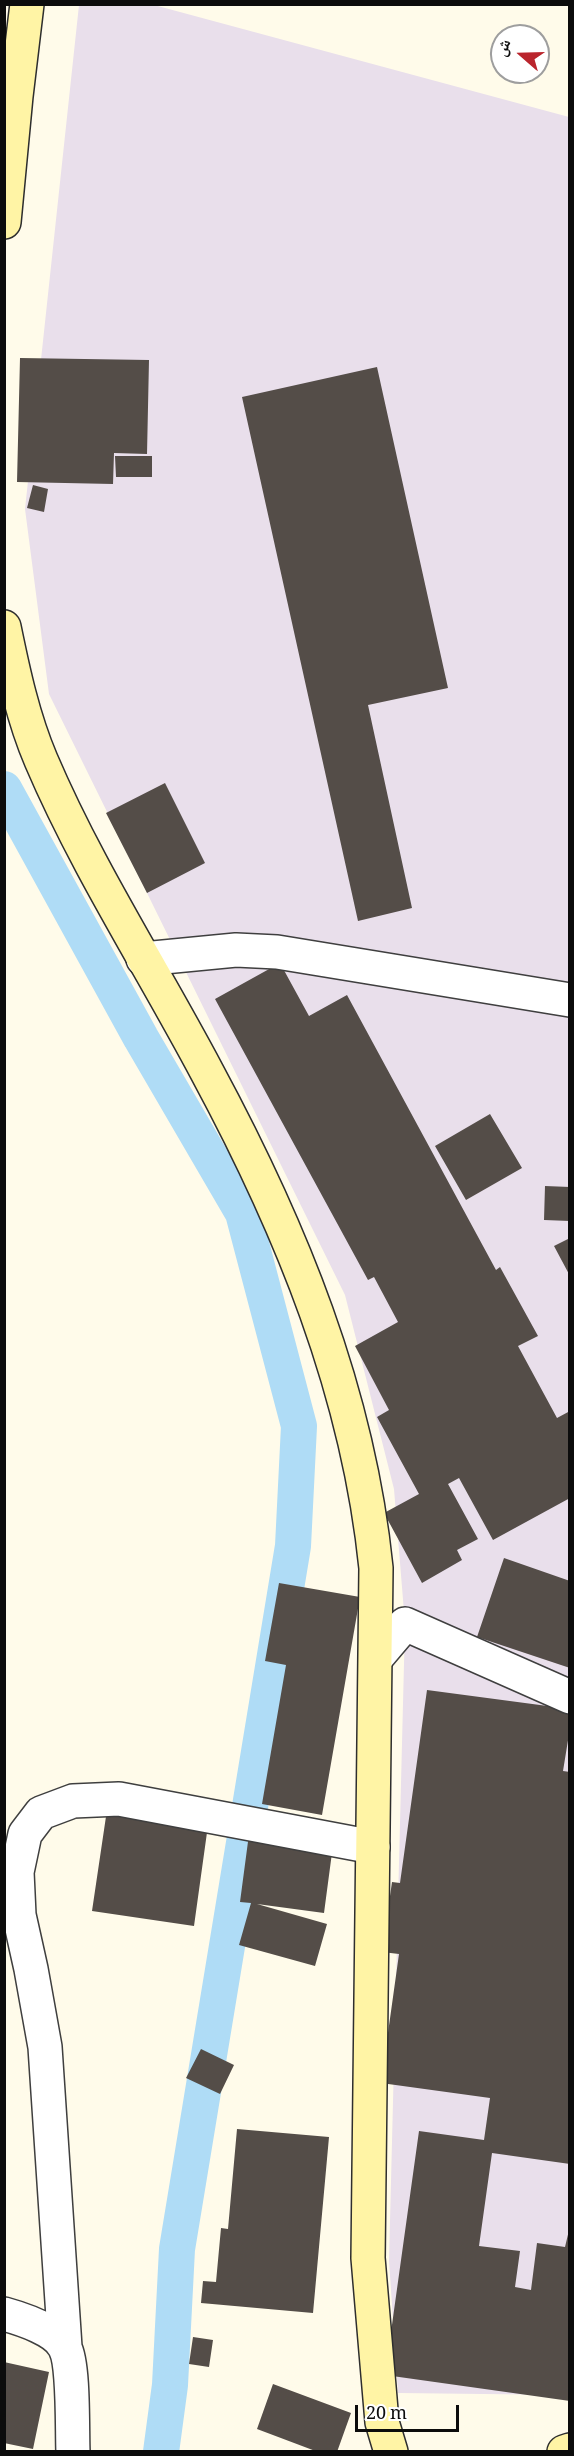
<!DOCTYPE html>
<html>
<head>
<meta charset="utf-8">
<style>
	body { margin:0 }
	#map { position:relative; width:574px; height:2456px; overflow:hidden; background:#fffbea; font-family:Georgia,"Noto Naskh Arabic",serif }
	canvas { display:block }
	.frame { position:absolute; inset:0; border:6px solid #0c0c0c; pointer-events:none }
	.north { position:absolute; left:490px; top:24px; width:60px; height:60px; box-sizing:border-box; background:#fff; border:2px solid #9e9e9e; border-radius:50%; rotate:290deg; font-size:16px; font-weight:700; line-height:24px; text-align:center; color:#0c0c0c }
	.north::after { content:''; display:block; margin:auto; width:21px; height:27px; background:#ba252d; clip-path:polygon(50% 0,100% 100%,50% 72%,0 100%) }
	.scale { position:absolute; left:355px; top:2405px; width:104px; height:27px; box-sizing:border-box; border:3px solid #0c0c0c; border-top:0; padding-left:8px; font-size:18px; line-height:21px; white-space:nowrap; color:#0c0c0c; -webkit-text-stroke:4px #fff; paint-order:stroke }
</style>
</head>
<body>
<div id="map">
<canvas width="574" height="2456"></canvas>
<div class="frame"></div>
<div class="north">ش</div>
<div class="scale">20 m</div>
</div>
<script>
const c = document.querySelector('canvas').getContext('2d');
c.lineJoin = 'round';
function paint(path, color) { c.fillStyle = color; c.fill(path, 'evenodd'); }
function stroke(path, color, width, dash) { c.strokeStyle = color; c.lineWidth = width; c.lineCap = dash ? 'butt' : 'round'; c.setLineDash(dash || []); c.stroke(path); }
const industrial = new Path2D(`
	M79 5H154L569 117V2395L398 2393 389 2261 405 1624 394 1489 345 1295 49 694 25 509Z`);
const canal = new Path2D(`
	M4 789 141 1038 243 1213 299 1426 293 1546 177 2249 170 2385 161 2452`);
const building = new Path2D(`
	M20 358 149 360 147 454 114 453 113 484 17 482Z
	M377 367 448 688 368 705 412 908 358 921 242 397Z
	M115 456H152V477H116Z
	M33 485 48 489 44 512 27 508Z
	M165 783 205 863 147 893 106 813Z
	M280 963 309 1016 347 995 496 1270 500 1267 538 1336 518 1346 557 1418 570 1411V1498L493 1540 459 1478 448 1484 478 1539 457 1550 462 1560 422 1583 384 1513 419 1494 377 1417 389 1410 355 1346 398 1322 374 1277 368 1280 215 999Z
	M490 1114 522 1168 466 1200 435 1146Z
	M545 1186 570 1187V1221L544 1220Z
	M570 1238V1276L554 1246Z
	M504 1558 570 1581V1668L477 1637Z
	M279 1583 360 1597 322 1815 262 1804 286 1665 265 1661Z
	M427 1690 570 1709V1728L563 1771 570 1772V2164L492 2153 479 2246 520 2251 515 2287 531 2290 537 2243 565 2247 570 2226V2401L385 2375 419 2131 484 2140 490 2098 381 2083 399 1954 382 1952 392 1882 400 1883Z
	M108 1803 209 1818 194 1926 92 1911Z
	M251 1819 335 1830 324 1913 257 1904 327 1924 315 1966 239 1945 251 1903 240 1902Z
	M201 2049 234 2065 220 2094 186 2078Z
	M237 2129 329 2137 313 2313 201 2303 203 2281 216 2282 221 2228 228 2229Z
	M193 2337 213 2340 209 2367 189 2364Z
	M4 2362 49 2372 33 2449 4 2443Z
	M273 2384 351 2413 337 2452H318L257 2429Z`);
const street = new Path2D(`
	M143 959 236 950 277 952 570 1000
	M377 1657 405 1624 570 1697
	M4 2314C22 2319 57 2330 65 2348 74 2365 72 2429 73 2452
	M65 2347 45 2047 31 1969 19 1915 17 1872 25 1834 41 1813 73 1801 119 1799 373 1847`);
const secondary = new Path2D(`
	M4 222 16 96 27 4
	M4 627C13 671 23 718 41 760 87 868 152 968 207 1072 291 1228 358 1391 376 1568L368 2258 382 2422 391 2452
	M564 2452 570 2450`);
paint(industrial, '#e9dfeb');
stroke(canal, '#afdcf6', 36);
paint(building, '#544d48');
stroke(street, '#3f3f3f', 36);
stroke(secondary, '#2e2e2e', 36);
stroke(street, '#fff', 33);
stroke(secondary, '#fff4a5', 33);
</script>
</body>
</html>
